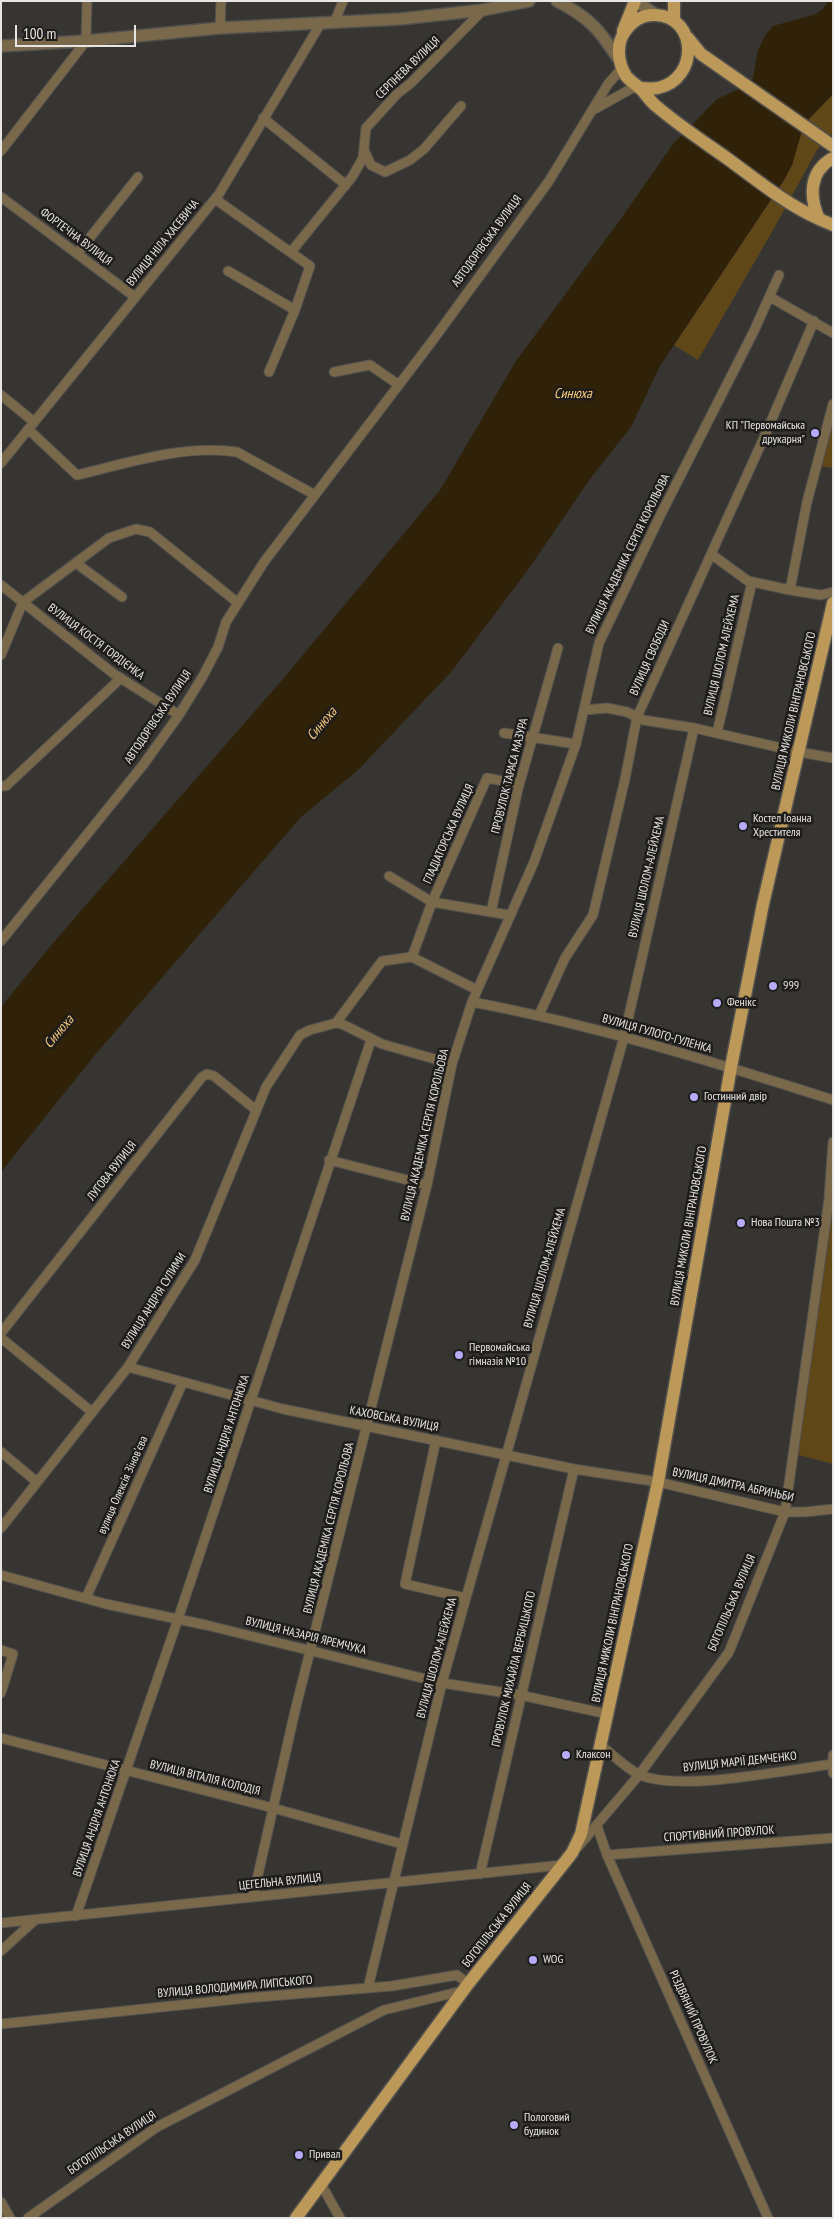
<!DOCTYPE html>
<html>
<head>
<meta charset="utf-8">
<style>
	body { margin:0 }
	#map { position:relative; width:834px; height:2219px; overflow:hidden; background:#373532; font-family:"PT Sans Narrow",sans-serif }
	canvas { display:block }
	.frame { position:absolute; inset:0; border:2px solid #e8e6e4; pointer-events:none }
	.scale { position:absolute; left:15px; top:25px; width:121px; height:22px; box-sizing:border-box; border:2px solid #e8e6e4; border-top:0; padding-left:6px; font-size:15px; line-height:18px; white-space:nowrap; color:#e8e6e4; -webkit-text-stroke:4px #1e1d1b; paint-order:stroke }
</style>
</head>
<body>
<div id="map">
<canvas width="834" height="2219"></canvas>
<div class="frame"></div>
<div class="scale">100 m</div>
</div>
<script>
const c = document.querySelector('canvas').getContext('2d');
c.lineJoin = 'round';
function paint(path, color) { c.fillStyle = color; c.fill(path, 'evenodd'); }
function stroke(path, color, width, dash) { c.strokeStyle = color; c.lineWidth = width; c.lineCap = dash ? 'butt' : 'round'; c.setLineDash(dash || []); c.stroke(path); }
function drawText(font, color, halo, rows, align = 'center') {
  c.font = font + ' "PT Sans Narrow",sans-serif'; c.lineWidth = 5; c.setLineDash([]); c.textBaseline = 'middle'; c.strokeStyle = halo; c.fillStyle = color; for (const [text, x, y, turn = 0] of rows) {
    c.save(); c.translate(x, y); c.rotate((+turn || 0) * Math.PI / 180); c.textAlign = isNaN(turn) ? turn : align; if (halo) c.strokeText(text, 0, 0); c.fillText(text, 0, 0); c.restore();
  }
}
const green = new Path2D(`
	M833 94V133L817 150 777 223 698 360 674 345 784 180 792 165 801 134 808 120Z
	M833 412V468L819 466Z
	M833 1201V1464L795 1454Z`);
const water = new Path2D(`
	M828 1H833V94L808 120 801 134 792 165 784 180 660 366 631 427 590 479 530 567 452 671 358 770 301 817 95 1055 1 1172V1007L52 944 282 680 440 490 516 361 620 220 673 144 717 99 743 87 753 78 758 50 766 34 773 26 816 14 823 9Z`);
const minor = new Path2D(`
	M335 21 343 1
	M220 28 221 1
	M593 110 636 86
	M263 118 346 185
	M364 150 371 165 385 172 410 160 424 149 461 106
	M1 151 86 41 87 1
	M1 197 135 297
	M215 199 310 266 295 310 269 372
	M291 252 352 177 363 158 366 128 397 94 411 83 483 10
	M77 254 138 177
	M228 271 295 310
	M770 297 833 333
	M334 372 370 365 399 385
	M1 395 34 422
	M28 429 77 475C128 463 184 444 237 452L315 495
	M1 463 219 194 321 23
	M711 554 748 581 790 590 807 502 833 404
	M76 563 122 597
	M1 585 114 674 179 715
	M790 590 821 595 833 592
	M1 655 23 602 109 538 136 529 150 532 238 603
	M585 710 607 708 627 712 643 720 694 728 799 752 833 758
	M504 733 576 744
	M717 733 752 582
	M1 786H6L121 678
	M389 876 432 902 509 915
	M491 912 518 789 558 648
	M1 941 143 765 179 715 203 676 218 647 226 622 264 562 433 340 549 181 608 84 622 68
	M412 957 432 902 487 778 519 784
	M472 1002C595 1025 714 1062 833 1100
	M539 1015 565 958 593 915 625 779 637 717 762 442 814 321
	M336 1023 382 961 412 957 477 990
	M329 1160 427 1185
	M1 1333 202 1077 207 1074 214 1076 256 1110
	M1 1338 92 1412
	M128 1367 283 1409 574 1469 658 1482 785 1512H805L833 1509
	M436 1440 405 1584 466 1598
	M1 1452 37 1482
	M1 1528 128 1367 195 1260 266 1087 300 1035 310 1030 336 1023 344 1025 382 1044 452 1064
	M1 1575 106 1604 206 1625 442 1683 520 1695 607 1714
	M86 1598 183 1382
	M1 1650 13 1654 1 1693
	M1 1738 273 1808 402 1844
	M600 1745C611 1753 628 1770 640 1775 681 1792 786 1770 833 1764
	M833 1755V1773
	M597 1826 607 1855 768 2218
	M577 1848 639 1775 729 1652 785 1512 829 1199 833 1142
	M607 1855 833 1838
	M480 1874 574 1469
	M253 1897 295 1711 427 1185 452 1064 472 1002 534 862 576 744 599 643 661 514 754 331 779 275
	M76 1916 178 1619 371 1040
	M1 1923 562 1865
	M1 1951 35 1920
	M368 1988 442 1683 624 1037 694 728
	M1 2024 247 1998 392 1986 457 1975 468 1984
	M321 2184 340 2218
	M1 2202 10 2218
	M28 2218 157 2127 384 2010 462 1991`);
const tertiary = new Path2D(`
	M557 1C591 18 601 32 621 63
	M636 1 656 15
	M1 46 86 41 220 28 400 19 483 10 529 1`);
const primary = new Path2D(`
	M674 1V21
	M623 31 635 1
	M688 38 701 54 833 146
	M639 88C645 88 652 89 658 88 699 79 698 17 656 15 642 14 631 22 624 33 616 45 618 63 626 76 630 81 635 84 640 88 645 93 649 100 655 105 678 125 704 142 728 159 758 181 786 204 819 219
	M833 158C809 171 809 197 819 219L833 225
	M296 2218 468 1984 572 1853 581 1834 658 1482 731 1067 763 904 833 603`);
const markers = [
	[815,433,5,"#b7abf7"],
	[743,826,5,"#b7abf7"],
	[773,986,5,"#b7abf7"],
	[717,1003,5,"#b7abf7"],
	[694,1097,5,"#b7abf7"],
	[741,1223,5,"#b7abf7"],
	[459,1355,5,"#b7abf7"],
	[566,1755,5,"#b7abf7"],
	[533,1960,5,"#b7abf7"],
	[514,2125,5,"#b7abf7"],
	[299,2155,5,"#b7abf7"]
];
const streetNames = [
	["СЕРПНЕВА ВУЛИЦЯ",408,68,-44],
	["ФОРТЕЧНА ВУЛИЦЯ",76,237,37],
	["АВТОДОРІВСЬКА ВУЛИЦЯ",487,241,-54],
	["ВУЛИЦЯ НІЛА ХАСЕВИЧА",163,243,-51],
	["ВУЛИЦЯ АКАДЕМІКА СЕРГІЯ КОРОЛЬОВА",628,554,-64],
	["ВУЛИЦЯ КОСТЯ ГОРДІЄНКА",96,642,37],
	["ВУЛИЦЯ ШОЛОМ АЛЕЙХЕМА",722,655,-77],
	["ВУЛИЦЯ СВОБОДИ",650,658,-66],
	["ВУЛИЦЯ МИКОЛИ ВІНГРАНОВСЬКОГО",794,711,-77],
	["АВТОДОРІВСЬКА ВУЛИЦЯ",158,717,-56],
	["ПРОВУЛОК ТАРАСА МАЗУРА",510,776,-76],
	["ГЛАДІАТОРСЬКА ВУЛИЦЯ",449,834,-66],
	["ВУЛИЦЯ ШОЛОМ-АЛЕЙХЕМА",647,877,-77],
	["ВУЛИЦЯ ГУЛОГО-ГУЛЕНКА",657,1034,16],
	["ВУЛИЦЯ АКАДЕМІКА СЕРГІЯ КОРОЛЬОВА",425,1135,-77],
	["ЛУГОВА ВУЛИЦЯ",112,1171,-52],
	["ВУЛИЦЯ МИКОЛИ ВІНГРАНОВСЬКОГО",689,1226,-80],
	["ВУЛИЦЯ ШОЛОМ-АЛЕЙХЕМА",545,1268,-74],
	["ВУЛИЦЯ АНДРІЯ СУЛИМИ",154,1301,-58],
	["КАХОВСЬКА ВУЛИЦЯ",394,1419,11],
	["ВУЛИЦЯ АНДРІЯ АНТОНЮКА",227,1434,-72],
	["вулиця Олексія Зіновʼєва",123,1485,-66],
	["ВУЛИЦЯ ДМИТРА АБРИНЬБИ",733,1485,12],
	["ВУЛИЦЯ АКАДЕМІКА СЕРГІЯ КОРОЛЬОВА",329,1528,-76],
	["БОГОПІЛЬСЬКА ВУЛИЦЯ",732,1603,-67],
	["ВУЛИЦЯ МИКОЛИ ВІНГРАНОВСЬКОГО",613,1623,-78],
	["ВУЛИЦЯ НАЗАРІЯ ЯРЕМЧУКА",306,1636,14],
	["ВУЛИЦЯ ШОЛОМ-АЛЕЙХЕМА",437,1658,-75],
	["ПРОВУЛОК МИХАЙЛА ВЕРБИЦЬКОГО",514,1669,-77],
	["ВУЛИЦЯ МАРІЇ ДЕМЧЕНКО",740,1762,-6],
	["ВУЛИЦЯ ВІТАЛІЯ КОЛОДІЯ",205,1778,14],
	["ВУЛИЦЯ АНДРІЯ АНТОНЮКА",97,1818,-71],
	["СПОРТИВНИЙ ПРОВУЛОК",719,1834,-4],
	["ЦЕГЕЛЬНА ВУЛИЦЯ",280,1882,-6],
	["БОГОПІЛЬСЬКА ВУЛИЦЯ",497,1925,-52],
	["ВУЛИЦЯ ВОЛОДИМИРА ЛИПСЬКОГО",235,1987,-5],
	["РІЗДВЯНИЙ ПРОВУЛОК",693,2017,66],
	["БОГОПІЛЬСЬКА ВУЛИЦЯ",112,2143,-34]
];
const poiNames = [
	["КП \"Первомайська",805,426,"right"],
	["друкарня\"",805,440,"right"],
	["Костел Іоанна",753,819],
	["Хрестителя",753,833],
	["999",783,986],
	["Фенікс",727,1003],
	["Гостинний двір",704,1097],
	["Нова Пошта №3",751,1223],
	["Первомайська",469,1348],
	["гімназія №10",469,1362],
	["Клаксон",576,1755],
	["WOG",543,1960],
	["Пологовий",524,2118],
	["будинок",524,2132],
	["Привал",309,2155]
];
const waterNames = [
	["Синюха",573,394],
	["Синюха",322,724,-50],
	["Синюха",59,1032,-50]
];
paint(green, '#5f4718');
paint(water, '#2f2209');
stroke(minor, '#53514e', 11);
stroke(tertiary, '#53514e', 14);
stroke(primary, '#53514e', 15);
stroke(minor, '#79684a', 9);
stroke(tertiary, '#79684a', 11);
stroke(primary, '#bc9959', 12);
for (const [x, y, r, color] of markers) { const dot = new Path2D(); dot.arc(x, y, r, 0, 2 * Math.PI); c.fillStyle = color; c.fill(dot); stroke(dot, '#1e1d1b', 2); }
drawText('12px', '#e8e6e4', '#1e1d1b', streetNames);
drawText('12px', '#e8e6e4', '#1e1d1b', poiNames, 'left');
drawText('italic 14px', '#f8cb7b', '#1e1d1b', waterNames);
</script>
</body>
</html>
